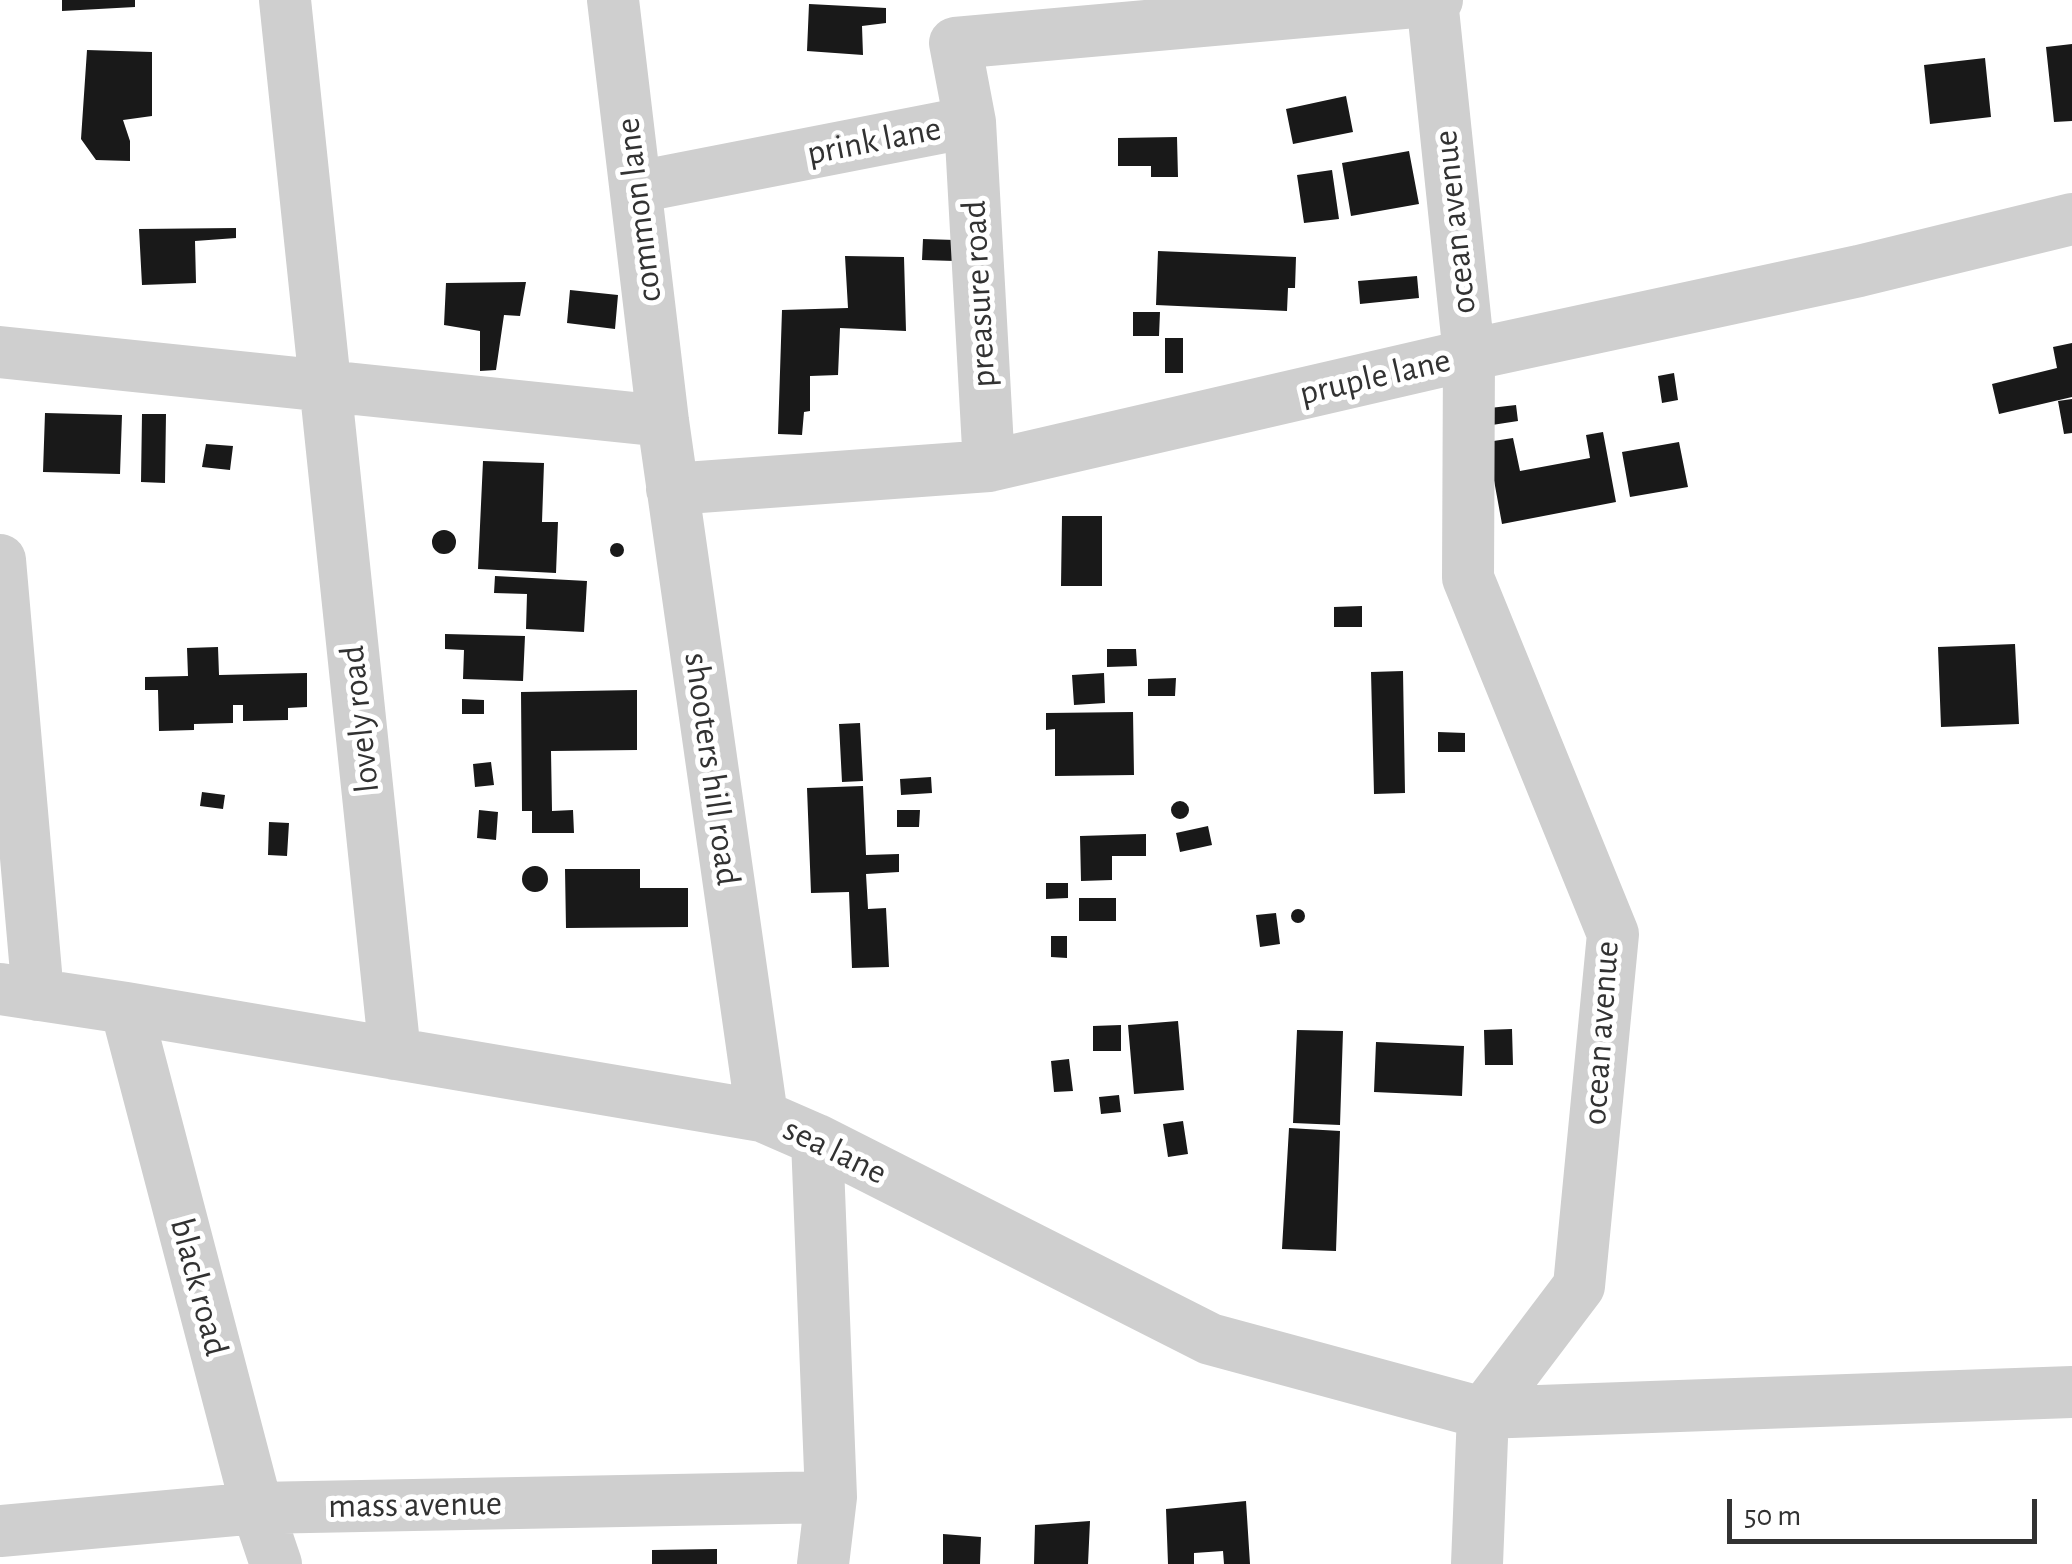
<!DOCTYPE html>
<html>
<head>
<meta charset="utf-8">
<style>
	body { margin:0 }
	#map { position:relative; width:2072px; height:1564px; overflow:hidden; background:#fff; font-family:"Alegreya Sans",sans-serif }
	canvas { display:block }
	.scale { position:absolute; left:1727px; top:1499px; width:310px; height:45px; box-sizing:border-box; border:5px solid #323232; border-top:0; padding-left:12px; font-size:30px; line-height:35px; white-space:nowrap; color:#323232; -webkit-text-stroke:8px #fff; paint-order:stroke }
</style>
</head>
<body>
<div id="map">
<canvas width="2072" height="1564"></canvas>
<div class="scale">50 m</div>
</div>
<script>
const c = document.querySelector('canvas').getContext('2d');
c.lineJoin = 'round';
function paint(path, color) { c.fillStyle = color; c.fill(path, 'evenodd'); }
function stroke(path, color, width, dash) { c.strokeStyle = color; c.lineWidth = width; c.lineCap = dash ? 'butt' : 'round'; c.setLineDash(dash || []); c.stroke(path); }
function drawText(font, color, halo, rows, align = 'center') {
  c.font = font + ' "Alegreya Sans",sans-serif'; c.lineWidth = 10; c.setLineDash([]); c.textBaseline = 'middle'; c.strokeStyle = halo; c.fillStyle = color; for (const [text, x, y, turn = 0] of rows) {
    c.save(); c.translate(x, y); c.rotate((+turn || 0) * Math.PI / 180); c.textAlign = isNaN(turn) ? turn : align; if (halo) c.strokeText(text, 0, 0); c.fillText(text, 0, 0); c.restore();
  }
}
const building = new Path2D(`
	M62 0H135V7L62 11Z
	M809 4 886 8V23L862 26 863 55 807 51Z
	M2072 44V121L2054 122 2046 47Z
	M87 50 152 52V116L123 120 130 141V161L96 160 81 139Z
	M1985 58 1991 117 1930 124 1924 65Z
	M1346 96 1353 132 1293 144 1286 109Z
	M1177 137 1178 177H1151V166H1118V138Z
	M1409 151 1419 204 1351 216 1342 163Z
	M1332 170 1339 219 1304 223 1297 175Z
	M236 228V238L195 241 196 283 142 285 139 229Z
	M923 239 955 240V261L922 260Z
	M1158 251 1296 257 1295 288H1288L1287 311 1156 305Z
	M845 256 904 257 906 331 840 328 838 375 810 376V411L804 412 802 435 778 434 782 310 848 308Z
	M1417 276 1419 298 1360 304 1358 281Z
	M526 282 520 316 504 315 496 370 480 371V331L444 325 446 283Z
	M570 290 618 295 615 329 567 323Z
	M1133 312H1160L1159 336H1133Z
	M1165 338H1183V373H1165Z
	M2072 343V397L1999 414 1992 384 2057 368 2053 347Z
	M1674 373 1678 400 1662 403 1658 376Z
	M2072 399V433L2064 434 2058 401Z
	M1516 405 1518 421 1492 425 1490 408Z
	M45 413 122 415 120 474 43 472Z
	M142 414H166L165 483 141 482Z
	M1603 432 1616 502 1502 524 1487 442 1513 438 1520 471 1590 458 1586 435Z
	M1679 442 1688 487 1630 497 1622 452Z
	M206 444 233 446 230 470 202 467Z
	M483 461 544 463 542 522H558L556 573 478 569Z
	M1062 516H1102V586H1061Z
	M432 542a12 12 0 1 1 24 0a12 12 0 1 1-24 0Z
	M610 550a7 7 0 1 1 14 0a7 7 0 1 1-14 0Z
	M495 576 587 581 584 632 526 629 527 594 494 593Z
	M1362 606V627H1334V607Z
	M445 634 525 636 523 681 463 679 464 650 445 649Z
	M2015 644 2019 724 1941 727 1938 647Z
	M218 647 219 675 307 673V707L288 708V720L243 721V705H233V723L194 724V730L159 731 158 690H145V677L188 676 187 648Z
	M1107 649H1136L1137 666 1107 667Z
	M1403 671 1405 793 1374 794 1371 672Z
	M1104 673 1105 703 1074 705 1072 675Z
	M1176 678 1175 696H1148V679Z
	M637 690V750L551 751 552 811 573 810 574 833H532V811H522L521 692Z
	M462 699 484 700V714H462Z
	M1133 712 1134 775 1055 776V729L1046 730V713Z
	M860 723 863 781 842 782 839 724Z
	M1438 732 1465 733V752H1438Z
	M491 762 494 785 475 787 473 764Z
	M931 777 932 793 901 795 900 779Z
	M863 786 866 855 899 854V872L866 874 868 909 886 908 889 967 852 968 849 892 811 893 807 788Z
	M202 792 225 795 223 809 200 806Z
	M1171 810a9 9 0 1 1 18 0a9 9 0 1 1-18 0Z
	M479 810 498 812 496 840 477 838Z
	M897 810H920L919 827H897Z
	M269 822 289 823 287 856 268 855Z
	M1208 826 1212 845 1180 852 1176 833Z
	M1146 834V856H1112V880L1081 881 1080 836Z
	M522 879a13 13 0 1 1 26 0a13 13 0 1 1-26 0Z
	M565 869H640V888H688V927L566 928Z
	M1046 883H1068V898L1046 899Z
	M1079 898H1116V921H1079Z
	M1291 916a7 7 0 1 1 14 0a7 7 0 1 1-14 0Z
	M1276 913 1280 944 1260 947 1256 915Z
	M1051 936H1067V958L1051 957Z
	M1178 1021 1184 1090 1134 1094 1128 1025Z
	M1121 1025V1051H1093V1026Z
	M1512 1029 1513 1065H1485L1484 1030Z
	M1297 1030 1343 1031 1340 1125 1293 1123Z
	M1376 1042 1464 1046 1462 1096 1374 1092Z
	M1069 1059 1073 1091 1054 1092 1051 1061Z
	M1119 1095 1121 1112 1101 1114 1099 1097Z
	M1183 1121 1188 1154 1168 1157 1163 1124Z
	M1289 1128 1340 1131 1336 1251 1282 1249Z
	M1246 1501 1250 1564H1224L1223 1551 1194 1553V1564H1168L1166 1509Z
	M1090 1521 1088 1564H1034L1035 1525Z
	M943 1534 981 1537 980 1564H943Z
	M717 1549V1564H652V1550Z`);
const minor = new Path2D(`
	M285 0 395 1054
	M613 0 663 421 762 1116
	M1432 0 1469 355 1468 578 1613 934 1579 1286 1483 1413 2072 1392
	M970 122 989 466
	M637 187 970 122 955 43 1437 0
	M0 352 663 421
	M672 489 989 466 1469 355 1859 271 2072 219
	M0 560 38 995
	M0 989 126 1008 762 1116 817 1140 1210 1339 1483 1413 1477 1564
	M126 1008 257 1508 276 1564
	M817 1140 831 1497 823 1564
	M0 1531 257 1508 831 1497`);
const streetNames = [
	["prink lane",874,141,-11],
	["common lane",639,210,-97],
	["ocean avenue",1455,222,-96],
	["preasure road",979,294,-93],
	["pruple lane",1375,377,-13],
	["lovely road",360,719,-96],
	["shooters hill road",712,769,82],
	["ocean avenue",1601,1033,-86],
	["sea lane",835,1151,26],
	["black road",199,1287,75],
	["mass avenue",415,1505,-1]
];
paint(building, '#191919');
stroke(minor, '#cfcfcf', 52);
drawText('35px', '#323232', '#fff', streetNames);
</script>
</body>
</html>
